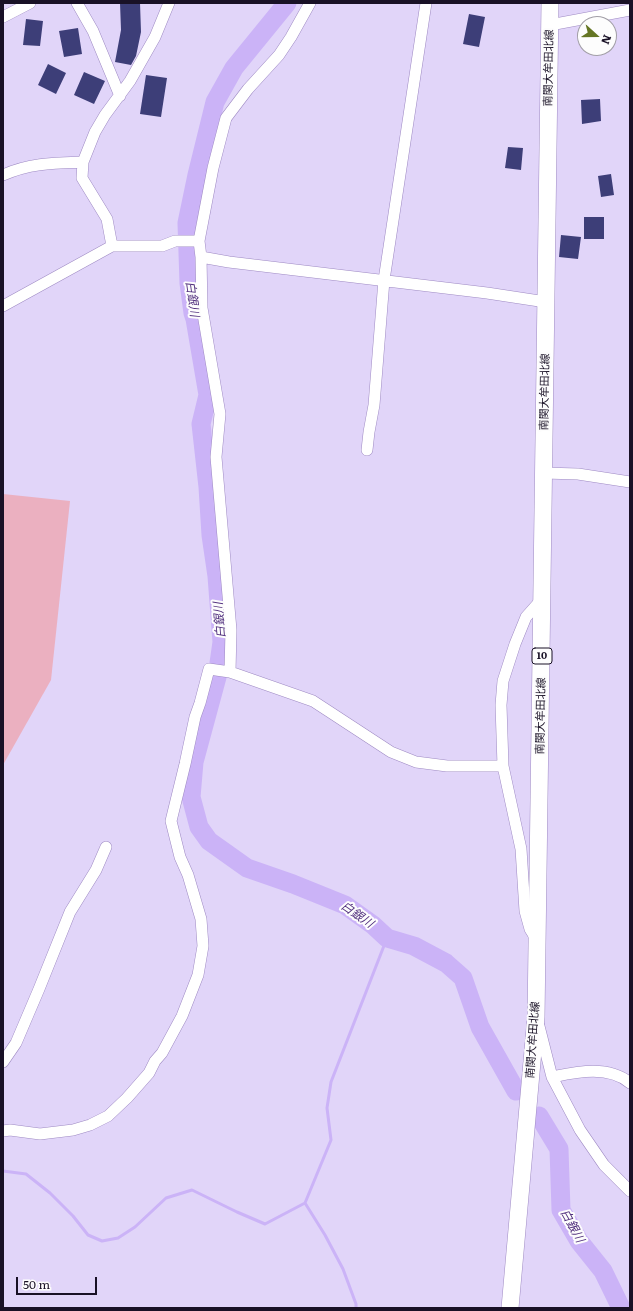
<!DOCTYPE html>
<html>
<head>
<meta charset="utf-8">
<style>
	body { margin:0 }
	#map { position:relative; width:633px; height:1311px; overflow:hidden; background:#e1d5f9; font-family:Literata,serif }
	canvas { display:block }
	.frame { position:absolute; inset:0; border:4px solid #191126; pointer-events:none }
	.north { position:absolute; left:577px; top:16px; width:40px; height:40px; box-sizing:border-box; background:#fdfdfd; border:1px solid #a29fa7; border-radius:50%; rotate:111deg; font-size:11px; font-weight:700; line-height:16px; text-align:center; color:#191126 }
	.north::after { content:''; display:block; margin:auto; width:14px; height:18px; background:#657624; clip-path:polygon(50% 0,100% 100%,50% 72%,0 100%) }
	.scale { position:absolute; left:16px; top:1277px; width:81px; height:18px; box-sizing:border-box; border:2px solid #191126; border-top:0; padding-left:5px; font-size:12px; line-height:14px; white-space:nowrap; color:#191126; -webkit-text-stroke:3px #fdfdfd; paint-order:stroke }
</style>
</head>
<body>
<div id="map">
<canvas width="633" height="1311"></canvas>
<div class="frame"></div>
<div class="north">N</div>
<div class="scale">50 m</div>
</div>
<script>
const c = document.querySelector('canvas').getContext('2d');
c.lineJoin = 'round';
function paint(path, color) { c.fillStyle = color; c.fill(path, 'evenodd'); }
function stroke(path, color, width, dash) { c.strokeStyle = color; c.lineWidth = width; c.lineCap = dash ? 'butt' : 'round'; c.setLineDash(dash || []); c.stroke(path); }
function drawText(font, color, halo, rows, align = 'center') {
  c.font = font + ' Literata,"Noto Sans JP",serif'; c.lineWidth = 4; c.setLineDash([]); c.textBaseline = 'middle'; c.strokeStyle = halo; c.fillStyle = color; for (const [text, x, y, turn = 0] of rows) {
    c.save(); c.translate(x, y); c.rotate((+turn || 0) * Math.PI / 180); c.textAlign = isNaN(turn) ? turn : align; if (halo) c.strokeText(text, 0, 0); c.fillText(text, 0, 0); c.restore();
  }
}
const green = new Path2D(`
	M3 494 70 501 51 680 3 765Z`);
const stream = new Path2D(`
	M3 1171 26 1174 50 1193 73 1216 88 1235 102 1241 118 1238 135 1227 166 1198 192 1190 237 1212 265 1224 305 1203 331 1140 327 1108 331 1082 387 938
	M305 1203 325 1235 343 1269 356 1304V1308`);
const river = new Path2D(`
	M287 3 234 68 215 102 197 175 187 223 189 283 193 313 195 319 208 395 201 424 208 487 211 535 217 576 222 642 217 677 194 762 191 797 199 827 209 841 247 868 293 884 345 905 373 925 387 938 414 946 446 963 463 978 480 1027 516 1091
	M539 1116 559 1149 561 1210 579 1241 603 1271 621 1308`);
const building = new Path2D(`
	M120 3H140L141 32 136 56 131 65 115 62 121 30Z
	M469 14 485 17 479 47 463 44Z
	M26 19 43 21 40 46 23 45Z
	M78 28 82 54 64 57 59 31Z
	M48 64 66 73 56 94 38 85Z
	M84 72 105 81 94 104 74 95Z
	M146 75 167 78 161 117 140 114Z
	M600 99 601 121 582 124 581 100Z
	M508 147 523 148 521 170 505 168Z
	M611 174 614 195 601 197 598 176Z
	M584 217H604V239H584Z
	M561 235 581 237 578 259 559 257Z`);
const street = new Path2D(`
	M77 3 93 31 120 96
	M3 17 30 3
	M550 25 630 10
	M3 175C30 163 54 163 83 162
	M112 246 107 219 82 178 83 162 95 132 105 115 130 81 155 37 169 3
	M201 257 229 262 487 293 546 302
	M3 306 112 246H162L175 241H199
	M367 450 369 432 374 405 384 280 426 3
	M544 473 578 474 630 482
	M230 672 313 701 391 752 416 762 447 766H503
	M535 937 530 929 525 911 521 849 503 766 501 705 503 681 515 644 526 617 542 599
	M539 1026 552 1077 580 1130 604 1165 630 1191
	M3 1062 16 1043 39 989 70 912 96 870 106 847
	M552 1077C577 1072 608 1065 630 1083
	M3 1131 10 1130 40 1134 73 1130 90 1125 108 1116 127 1098 149 1073 155 1061 162 1053 182 1016 198 975 203 946 201 919 188 875 180 857 171 821 185 764 195 717 200 703 209 669 230 672 231 630 216 457 220 414 202 308 201 257 199 241 213 168 226 118 248 89 279 55 291 37 310 3`);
const primary = new Path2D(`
	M510 1308 536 1017 550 3`);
const shields = [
	[542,656,20]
];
const shieldNames = [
	["10",542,656]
];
const streetNames = [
	["南関大牟田北線",549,68,-89],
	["南関大牟田北線",545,392,-89],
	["南関大牟田北線",541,716,-89],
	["南関大牟田北線",533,1040,-86]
];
const waterNames = [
	["白銀川",192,299,82],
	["白銀川",220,620,-95],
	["白銀川",357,915,35],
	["白銀川",572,1226,61]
];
paint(green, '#ebb0c0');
stroke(stream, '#cbb3f7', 3);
stroke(river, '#cbb3f7', 19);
paint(building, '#3d3e78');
stroke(street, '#9e8ac3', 12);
stroke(primary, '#9e8ac3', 18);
stroke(street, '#fff', 11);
stroke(primary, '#fff', 17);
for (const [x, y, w] of shields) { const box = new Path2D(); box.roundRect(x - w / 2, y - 8, w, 16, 3); c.fillStyle = '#fdfdfd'; c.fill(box); stroke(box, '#191126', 1); }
drawText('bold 10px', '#191126', null, shieldNames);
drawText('11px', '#191126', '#fdfdfd', streetNames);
drawText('italic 12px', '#53327f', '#fdfdfd', waterNames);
</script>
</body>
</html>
